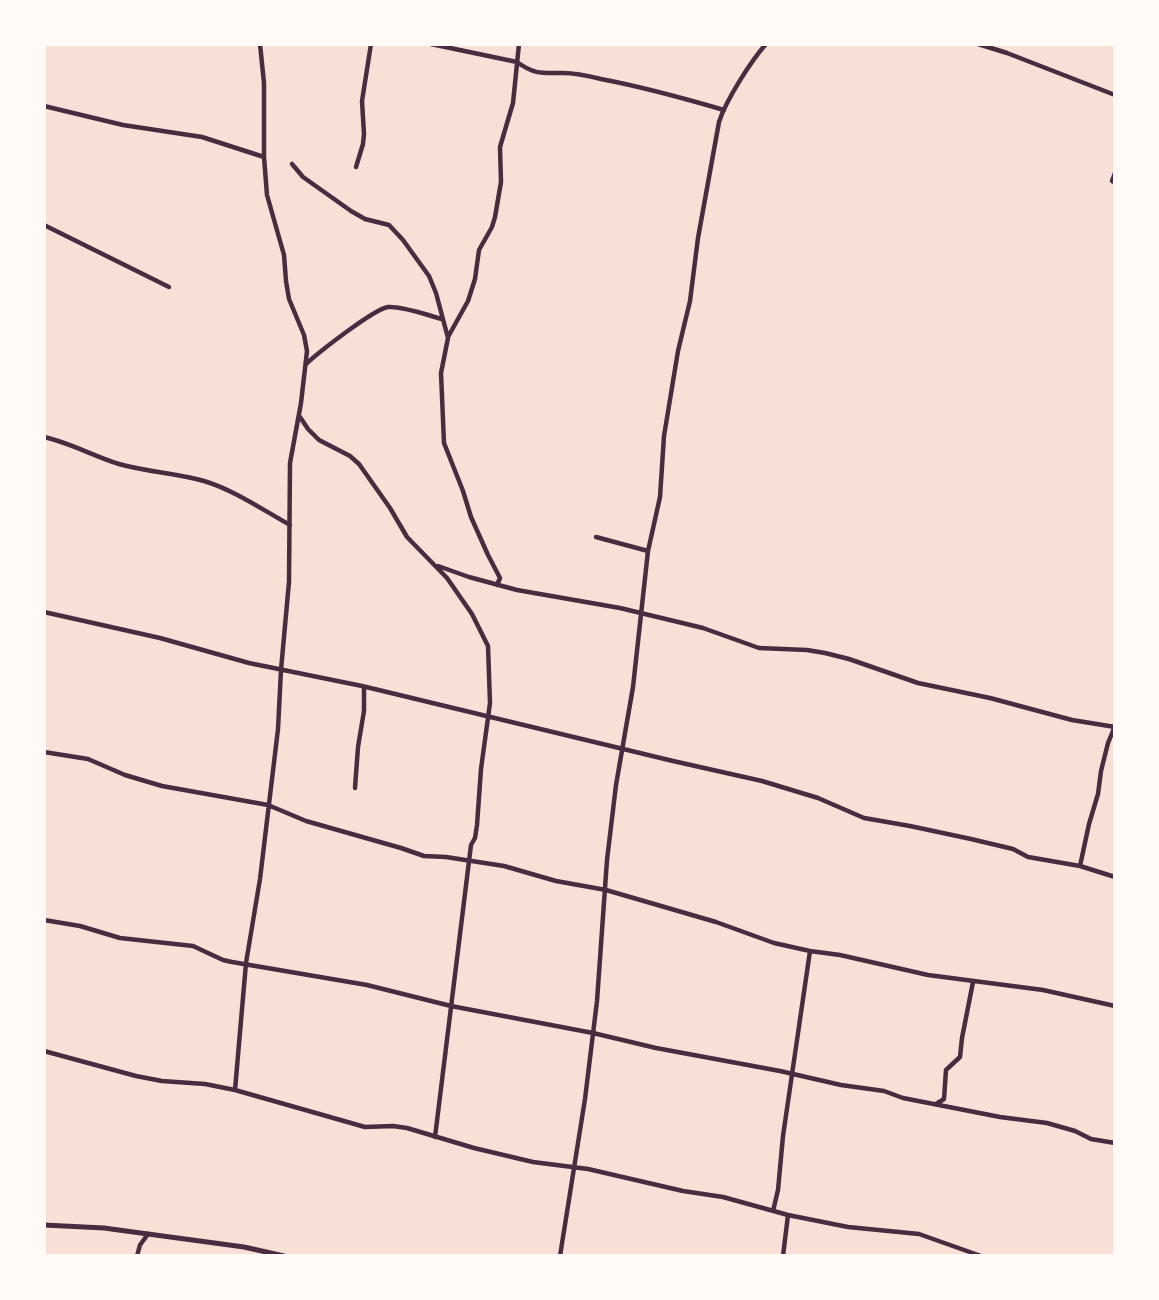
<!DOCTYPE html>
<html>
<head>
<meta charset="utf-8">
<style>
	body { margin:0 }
	#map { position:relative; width:1159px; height:1300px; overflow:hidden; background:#f7e1d7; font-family:"Asap Condensed",sans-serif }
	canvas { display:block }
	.frame { position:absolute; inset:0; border:46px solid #fffaf5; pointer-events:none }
</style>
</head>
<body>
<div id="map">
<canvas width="1159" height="1300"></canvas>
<div class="frame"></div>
</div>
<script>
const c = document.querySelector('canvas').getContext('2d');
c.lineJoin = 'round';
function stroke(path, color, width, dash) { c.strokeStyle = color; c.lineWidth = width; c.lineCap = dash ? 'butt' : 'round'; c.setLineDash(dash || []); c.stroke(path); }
const minor = new Path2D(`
	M431 44 517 62C535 75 542 73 563 73 575 73 589 76 601 79 643 87 683 98 724 110
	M978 44 1007 53 1115 95
	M44 106 123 125 202 137 264 157
	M292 164 303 177 351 211 365 219 389 225 403 240 429 276 436 293 448 338 441 373 444 443 463 491 471 517 488 555 500 578 497 585
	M356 167 363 144 364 134 362 101 371 44
	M1115 173 1112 181 1115 182
	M44 225 169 287
	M448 337 468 301 475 279 479 250 492 227 495 217 501 182 500 147 513 103 519 44
	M306 364C319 352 374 309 388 307 403 306 427 315 442 319
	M300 417 308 429 319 440 350 456 359 464 390 508 407 537 447 578 472 614 488 646 490 703 481 769 477 825 475 838 471 845 435 1137
	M44 437C71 443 93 456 119 464 147 472 176 473 204 481 234 490 263 510 290 525
	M596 537 648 551
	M438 566 469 577 517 590 620 608 703 628 759 648 807 650 825 653 849 659 918 683 990 698 1072 720 1115 727
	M44 612 160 638 249 663 362 686 673 761 762 781 818 798 864 818 910 826 971 839 1013 849 1028 857 1080 866 1115 877
	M44 752 88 759 125 775 162 786 268 805 306 821 401 848 424 856 446 857 504 866 556 881 606 890 716 922 774 943 810 951 840 955 928 975 1043 990 1115 1006
	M355 788 358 747 364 711V687
	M1080 866 1089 824 1098 794 1101 771 1108 743 1115 726
	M44 920 80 926 120 938 193 946 223 960 232 962 367 985 451 1006 593 1033 656 1048 780 1071 841 1085 884 1091 903 1098 1000 1117 1047 1123 1075 1131 1091 1139 1115 1143
	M44 1051 136 1076 162 1081 205 1084 235 1090 365 1127 393 1126 407 1128 474 1148 533 1162 588 1169 683 1191 723 1197 788 1215 848 1227 919 1234 981 1256
	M235 1090 246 963 260 879 278 729 281 670 289 582 290 463 301 403 307 351 304 335 289 299 286 281 284 255 267 195 264 157V83L260 44
	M936 1104 944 1099 946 1070 960 1057 962 1038 973 982
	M773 1211 778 1190 783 1136 810 951
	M137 1256 140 1245 148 1234
	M560 1256 585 1099 597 1001 607 860 616 785 633 687 648 551 660 497 664 436 678 351 690 301 698 238 719 122C726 100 751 61 766 44
	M783 1256 788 1215`);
const tertiary = new Path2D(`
	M44 1225 104 1228 148 1234 244 1247 284 1256`);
stroke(minor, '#4a2c40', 4.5);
stroke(tertiary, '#4a2c40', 5);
</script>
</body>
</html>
